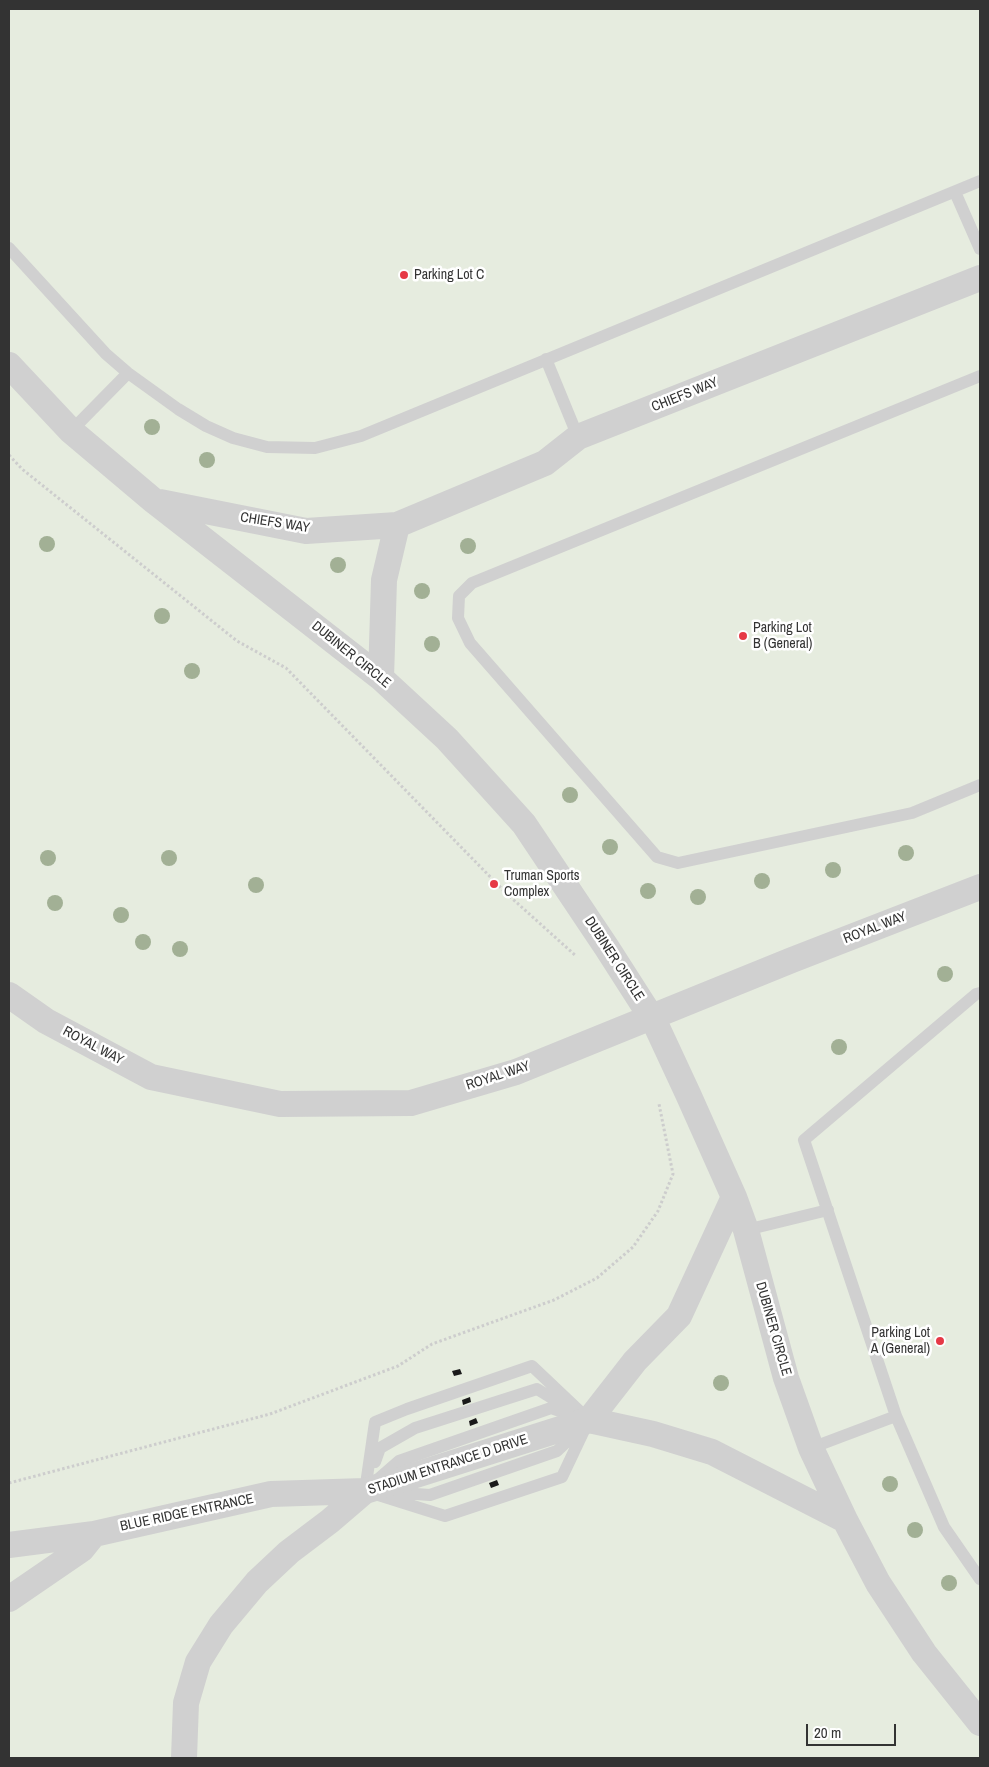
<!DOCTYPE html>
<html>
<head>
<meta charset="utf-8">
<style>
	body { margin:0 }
	#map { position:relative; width:989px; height:1767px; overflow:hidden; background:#fff; font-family:"Archivo Narrow",sans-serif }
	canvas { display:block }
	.frame { position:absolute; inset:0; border:10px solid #333; pointer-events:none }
	.scale { position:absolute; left:806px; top:1724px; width:90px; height:22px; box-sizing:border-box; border:2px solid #333; border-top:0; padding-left:6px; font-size:15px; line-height:18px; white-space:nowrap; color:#333; -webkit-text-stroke:4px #fff; paint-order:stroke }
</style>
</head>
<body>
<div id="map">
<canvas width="989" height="1767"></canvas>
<div class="frame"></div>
<div class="scale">20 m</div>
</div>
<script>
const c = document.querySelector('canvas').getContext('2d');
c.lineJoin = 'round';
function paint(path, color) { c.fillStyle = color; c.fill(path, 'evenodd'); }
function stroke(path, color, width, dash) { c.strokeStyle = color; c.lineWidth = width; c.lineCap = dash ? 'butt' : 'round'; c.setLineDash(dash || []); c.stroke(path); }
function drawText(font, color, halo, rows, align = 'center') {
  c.font = font + ' "Archivo Narrow",sans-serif'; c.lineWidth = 5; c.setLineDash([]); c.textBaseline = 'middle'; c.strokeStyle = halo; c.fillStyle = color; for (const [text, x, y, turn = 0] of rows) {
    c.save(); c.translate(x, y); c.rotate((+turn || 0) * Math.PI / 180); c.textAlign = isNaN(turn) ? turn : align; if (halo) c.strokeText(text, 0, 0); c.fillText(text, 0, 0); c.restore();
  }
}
const green = new Path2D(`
	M9 9H980V1758H9Z`);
const building = new Path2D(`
	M460 1369 462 1374 454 1376 452 1371Z
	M470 1397 471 1402 463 1405 462 1400Z
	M476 1418 478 1423 470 1426 469 1421Z
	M497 1480 499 1485 491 1488 489 1483Z`);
const path = new Path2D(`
	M9 455 22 469 237 641 286 668 506 893 576 956
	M9 1483 270 1414 398 1366 432 1344 554 1300 597 1278 633 1247 658 1211 673 1174 659 1104`);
const service = new Path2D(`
	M955 192 980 249
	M9 248 106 354 128 373 178 409 206 426 233 438 267 447 315 448 361 436 980 181
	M546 359 578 437
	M980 376 472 583 459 596 458 618 470 643 657 857 678 863 912 813 980 785
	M71 431 128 373
	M980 993 976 994 804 1140 896 1416 944 1527 980 1579
	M746 1230 828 1210
	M811 1448 896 1416
	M375 1462 380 1448 415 1428 537 1389 568 1408
	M376 1481 399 1461 551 1408 569 1414
	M365 1491 375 1422 407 1409 532 1366 589 1420
	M388 1492 430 1495 557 1451 579 1430
	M372 1493 445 1516 562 1477 588 1422`);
const minor = new Path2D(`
	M9 365 71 431 154 501 381 678 447 739 524 824 607 948 655 1023 688 1094 734 1197 746 1230 786 1378 811 1448 845 1520 878 1583 924 1653 980 1723
	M160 502 306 531 397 525
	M381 678 384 580 397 525 545 463 578 437 980 278
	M9 995 46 1021 151 1077 280 1104 411 1103 516 1072 792 960 980 887
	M589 1420 635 1361 679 1316 734 1197
	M9 1545 94 1534 271 1494 365 1491
	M9 1599 82 1549 94 1534
	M184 1758 186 1703 198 1662 221 1625 257 1582 289 1552 330 1521 365 1491 589 1420 653 1434 712 1452 845 1520`);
const trees = [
	[152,427],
	[207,460],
	[47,544],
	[468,546],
	[338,565],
	[422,591],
	[162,616],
	[432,644],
	[192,671],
	[570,795],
	[610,847],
	[906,853],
	[48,858],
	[169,858],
	[833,870],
	[762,881],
	[256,885],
	[648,891],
	[698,897],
	[55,903],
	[121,915],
	[143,942],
	[180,949],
	[945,974],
	[839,1047],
	[721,1383],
	[890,1484],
	[915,1530],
	[949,1583]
];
const markers = [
	[404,275,5,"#e63946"],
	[743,636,5,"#e63946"],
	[494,884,5,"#e63946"],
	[940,1341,5,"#e63946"]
];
const poiNames = [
	["Parking Lot C",414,275],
	["Parking Lot",753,628],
	["B (General)",753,644],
	["Truman Sports",504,876],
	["Complex",504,892],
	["Parking Lot",930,1333,"right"],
	["A (General)",930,1349,"right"]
];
const streetNames = [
	["CHIEFS WAY",685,395,-22],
	["CHIEFS WAY",275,523,9],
	["DUBINER CIRCLE",351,655,39],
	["ROYAL WAY",875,928,-21],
	["DUBINER CIRCLE",614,959,57],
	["ROYAL WAY",93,1046,28],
	["ROYAL WAY",498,1076,-18],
	["DUBINER CIRCLE",773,1329,74],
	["STADIUM ENTRANCE D DRIVE",448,1465,-18],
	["BLUE RIDGE ENTRANCE",187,1513,-12]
];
paint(green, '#e6ecdf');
paint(building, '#1a1a1a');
stroke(path, '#cdcdcd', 3, [2.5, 2.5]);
stroke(service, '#d0d0d0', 12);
stroke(minor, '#d0d0d0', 26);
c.fillStyle = '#a2b095';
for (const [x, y] of trees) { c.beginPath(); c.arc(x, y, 8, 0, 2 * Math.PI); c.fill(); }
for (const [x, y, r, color] of markers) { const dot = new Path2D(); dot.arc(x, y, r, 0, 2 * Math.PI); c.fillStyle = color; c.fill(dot); stroke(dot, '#fff', 2); }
drawText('14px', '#333', '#fff', poiNames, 'left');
drawText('14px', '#333', '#fff', streetNames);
</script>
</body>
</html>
